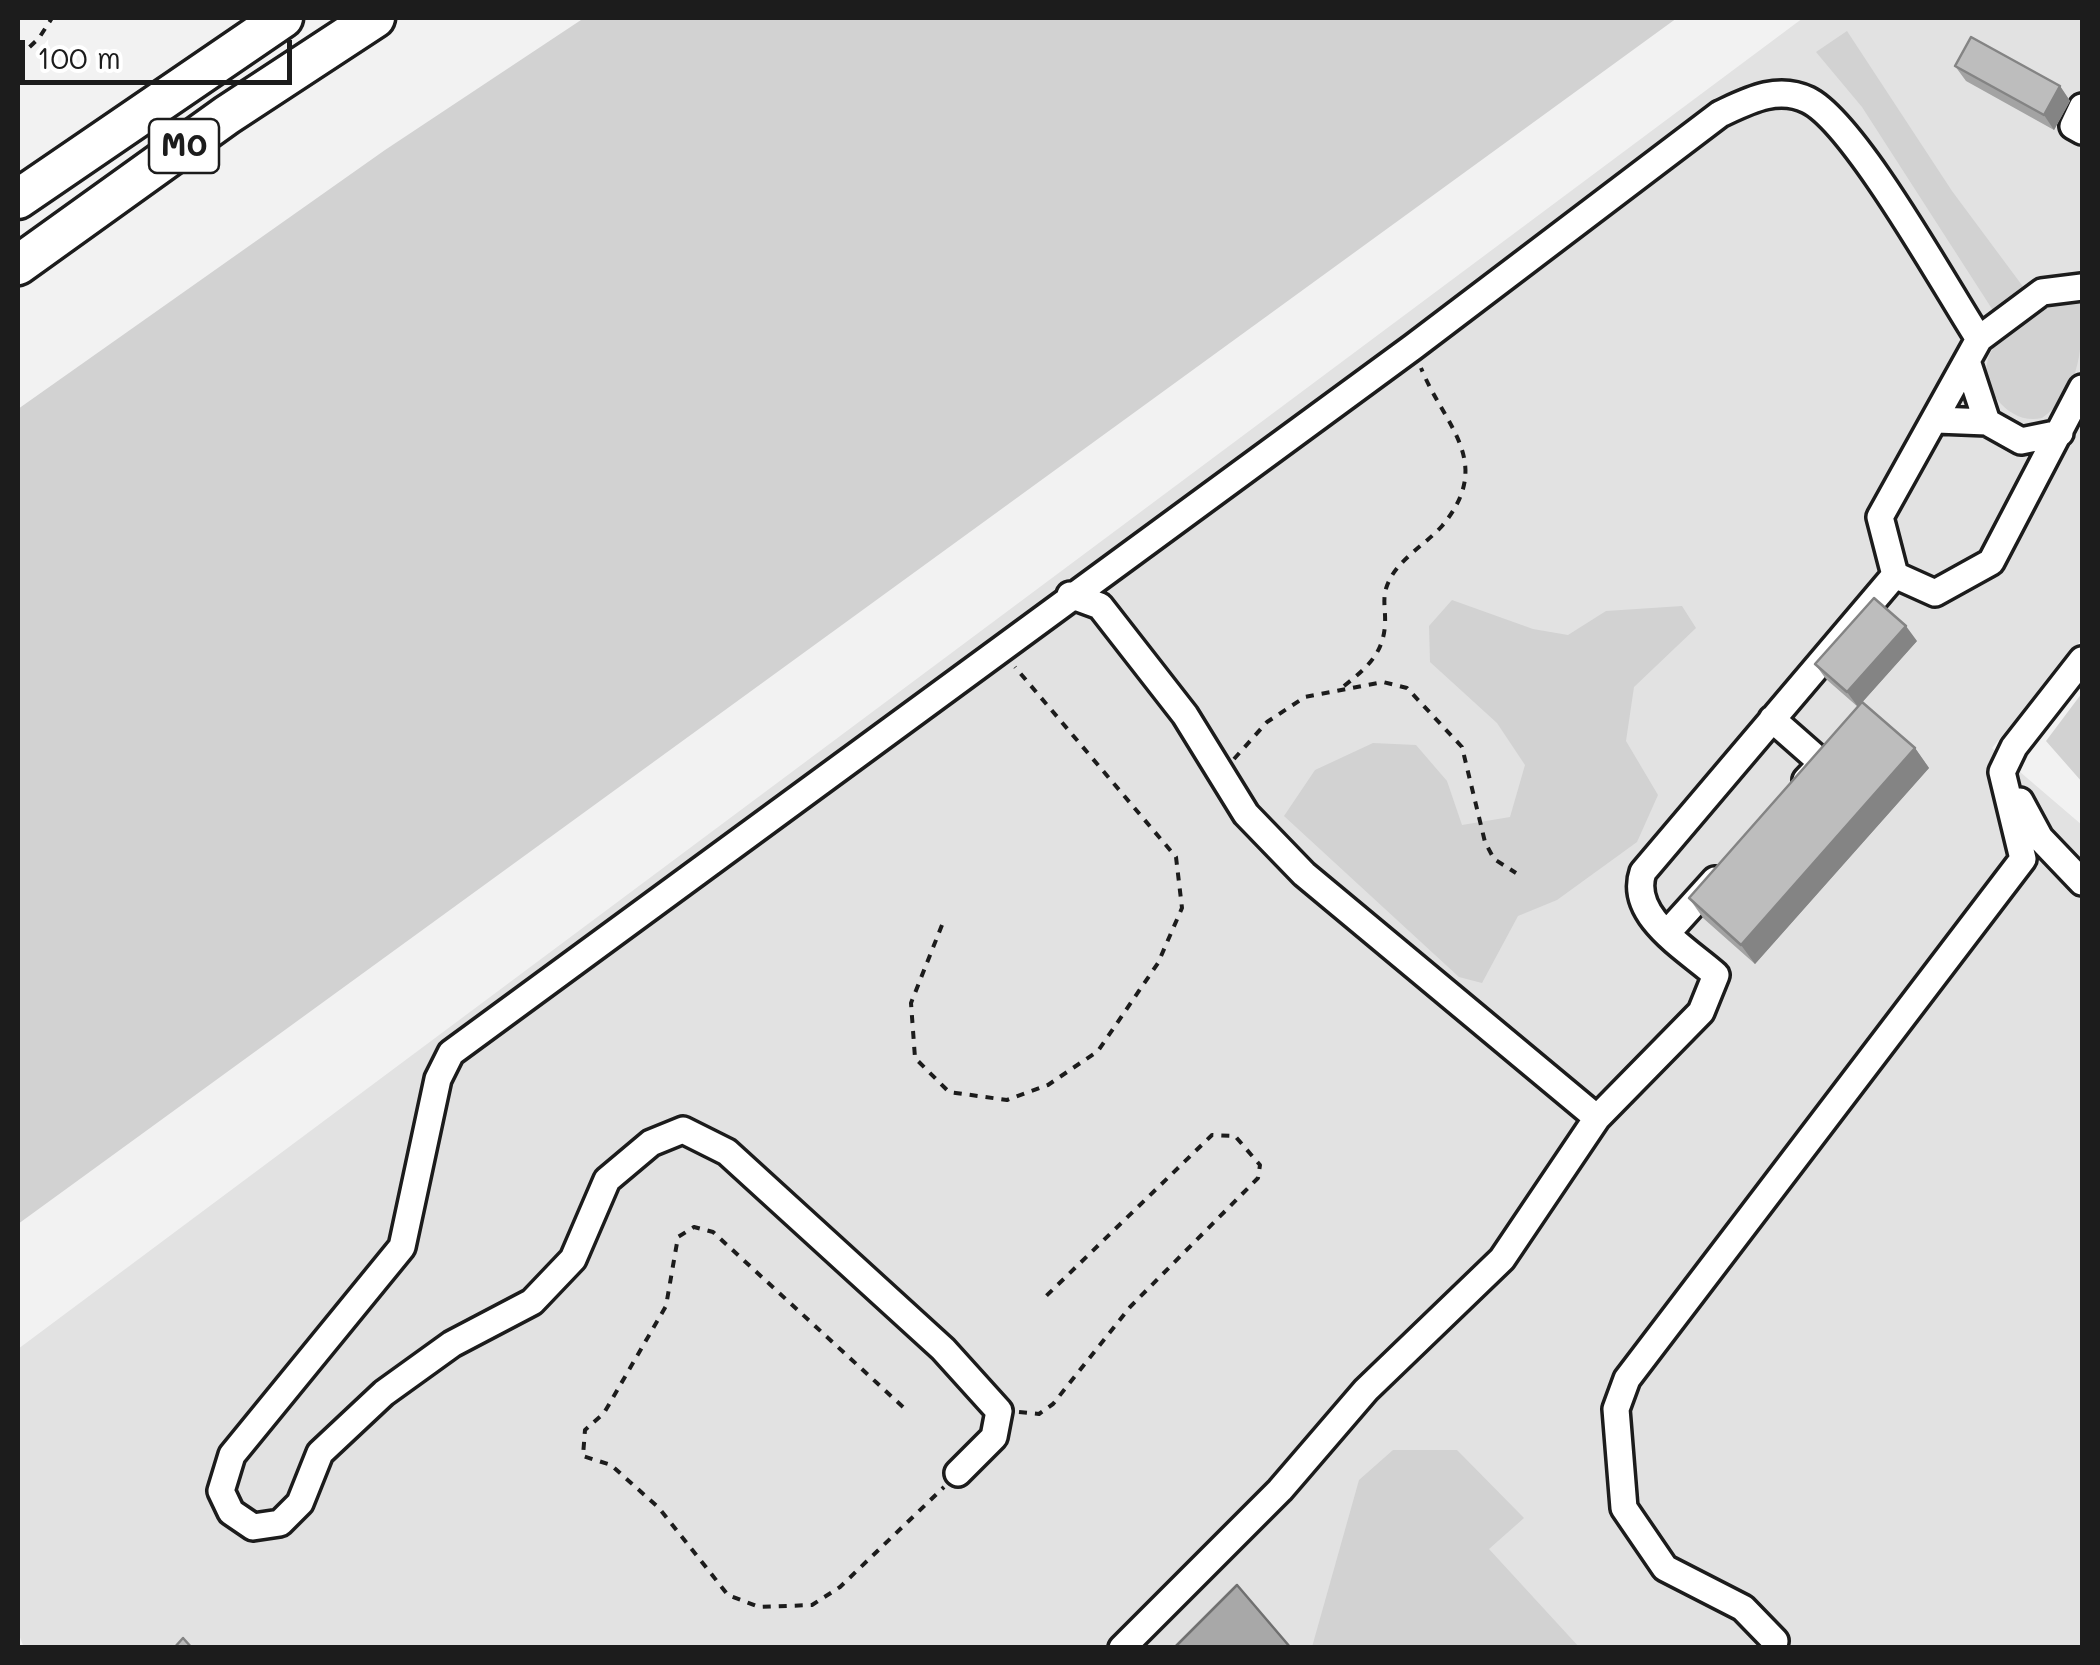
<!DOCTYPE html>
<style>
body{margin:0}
#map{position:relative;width:2100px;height:1665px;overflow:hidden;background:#f2f2f2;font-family:Mali,sans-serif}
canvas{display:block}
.frame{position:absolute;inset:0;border:20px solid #1c1c1c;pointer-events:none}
.scale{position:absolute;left:20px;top:40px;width:272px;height:45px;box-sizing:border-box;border:5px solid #1c1c1c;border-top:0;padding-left:12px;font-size:30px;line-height:35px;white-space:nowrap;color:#1c1c1c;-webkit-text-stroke:8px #fff;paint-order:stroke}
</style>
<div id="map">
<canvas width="2100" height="1665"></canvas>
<div class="frame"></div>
<div class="scale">100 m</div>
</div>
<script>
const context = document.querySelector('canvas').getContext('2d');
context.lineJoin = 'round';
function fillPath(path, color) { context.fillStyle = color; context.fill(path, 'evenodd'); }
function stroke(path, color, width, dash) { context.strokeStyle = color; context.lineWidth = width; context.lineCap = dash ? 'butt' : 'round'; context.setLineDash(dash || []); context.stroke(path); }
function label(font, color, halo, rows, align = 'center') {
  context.font = font + ' Mali,sans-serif'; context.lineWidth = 9; context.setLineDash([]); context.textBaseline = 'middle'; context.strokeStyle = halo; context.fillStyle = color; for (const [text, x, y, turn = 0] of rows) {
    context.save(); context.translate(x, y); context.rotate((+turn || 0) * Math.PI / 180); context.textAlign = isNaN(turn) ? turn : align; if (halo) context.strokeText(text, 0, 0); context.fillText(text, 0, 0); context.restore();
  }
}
fillPath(new Path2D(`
 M1803 18H2082V639L1992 748 2082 825V1647L24 1648 18 1632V1349Z`), '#e2e2e2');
fillPath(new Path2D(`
 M584 18H1677L18 1224V409L385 150Z
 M1847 31 1952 191 2027 292 1994 312 1862 107 1816 52Z
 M2082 299C2082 344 2083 389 2042 418 2011 426 1979 389 1988 359 1994 338 2031 307 2051 302 2061 300 2072 300 2082 299Z
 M1452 600 1533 629 1568 635 1606 611 1682 606 1696 628 1634 687 1626 741 1658 795 1637 842 1557 900 1518 916 1482 983 1459 977 1284 816 1315 770 1373 743 1416 745 1447 781 1462 825 1510 817 1525 765 1497 723 1430 662 1429 626Z
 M2082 693V782L2046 741Z
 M1393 1450H1457L1524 1518 1489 1549 1579 1647H1312L1359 1480Z`), '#d2d2d2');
const water = new Path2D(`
 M1237 1585 1290 1647H1175Z`);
fillPath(water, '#a8a8a8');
stroke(water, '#707070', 2.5);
const minor = new Path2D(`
 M2082 107 2073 126 2082 131
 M1979 339 2042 292 2082 287
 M1968 364 1987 422 2021 441 2060 433
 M1937 420 1987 422
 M1070 595 1100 606 1185 715 1246 814 1304 874 1597 1118
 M1772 719 1822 763 1806 780
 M2020 801 2040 838 2082 882
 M1668 932 1715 880
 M958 1473 994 1437 999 1411 943 1349 727 1152 683 1130 651 1143 607 1180 573 1259 532 1302 452 1344 384 1393 320 1453 300 1503 280 1523 253 1527 231 1512 221 1491 232 1455 402 1247 438 1079 451 1053 1413 347 1720 114C1748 101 1777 85 1808 100 1855 123 1946 288 1979 339L1880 517 1895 575 1935 593 1991 562 2082 388
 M1775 1641 1743 1608 1665 1568 1624 1508 1616 1409 1627 1379 2023 859 2002 772 2014 747 2082 660
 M1122 1648 1280 1490 1366 1390 1502 1259 1597 1118 1701 1012 1716 975C1687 949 1628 916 1643 872L1895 575`);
const highway = new Path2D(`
 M18 199 283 18
 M18 265 227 115 375 18`);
stroke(minor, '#1c1c1c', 32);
stroke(highway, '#1c1c1c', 45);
stroke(new Path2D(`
 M18 58 39 38 52 18
 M1344 686C1365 669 1383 655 1385 625 1386 608 1381 597 1389 581 1399 559 1426 544 1442 526 1495 462 1445 427 1421 368
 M1234 759 1267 722 1305 697 1383 682 1407 688 1462 747 1485 842 1494 859 1516 873
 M942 925 911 1003 915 1058 949 1092 1007 1100 1048 1085 1098 1051 1158 963 1182 908 1176 857 1015 667
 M903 1407 713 1232 694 1227 678 1237 666 1306 604 1413 585 1430 583 1456 611 1465 659 1508 728 1595 759 1607 812 1605 840 1587 944 1487
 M1019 1412 1039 1414 1053 1404 1130 1307 1258 1178 1260 1165 1235 1136 1212 1135 1041 1301`), '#1c1c1c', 4, [8, 8]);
stroke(minor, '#fff', 25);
stroke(highway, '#fff', 38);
fillPath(new Path2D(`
 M1955 66 2060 86 2070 101 2054 130 1966 81Z
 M1917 641 1858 707 1826 679 1815 664Z
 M1915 748 1929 768 1755 964 1703 918 1689 898Z`), '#a3a3a3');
fillPath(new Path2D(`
 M2060 86 2070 101 2054 130 2044 115Z
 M1906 626 1917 641 1858 707 1847 692Z
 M1915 748 1929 768 1755 964 1741 945Z`), '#848484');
const building = new Path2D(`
 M1971 37 2060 86 2044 115 1955 66Z
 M1874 598 1906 626 1847 692 1815 664Z
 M1862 702 1915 748 1741 945 1689 898Z
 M183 1638 192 1648H174Z`);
fillPath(building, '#bdbdbd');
stroke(building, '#848484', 2.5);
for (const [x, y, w] of [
 [184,146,70]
]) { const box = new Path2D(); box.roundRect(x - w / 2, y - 27, w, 54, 8); context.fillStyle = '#fff'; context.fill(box); stroke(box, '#1c1c1c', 2.5); }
label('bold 32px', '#1c1c1c', null, [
 ["M0",184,146]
]);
</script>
